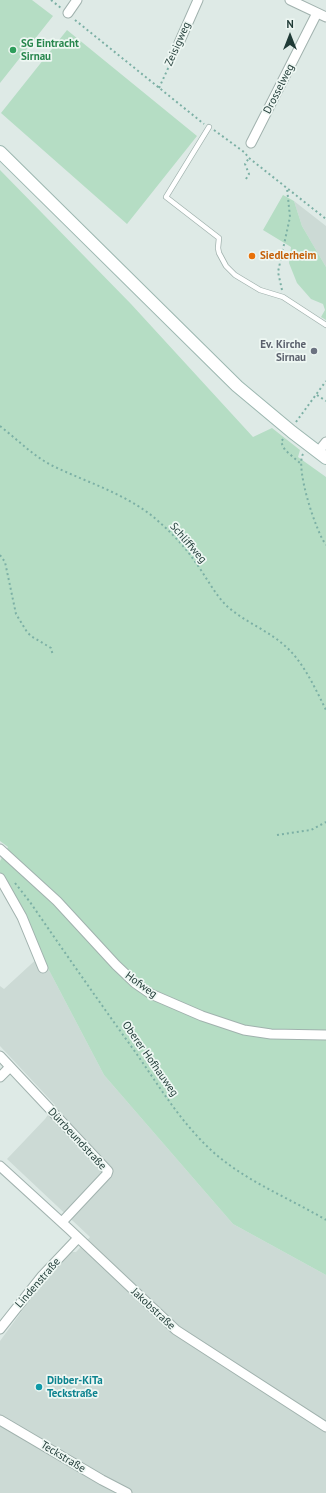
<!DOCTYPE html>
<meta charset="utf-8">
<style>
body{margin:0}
#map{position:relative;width:326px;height:1493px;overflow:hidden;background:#deeae6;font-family:"PT Sans",sans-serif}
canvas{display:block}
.north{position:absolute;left:270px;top:16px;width:40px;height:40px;-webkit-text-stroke:3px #eef7f3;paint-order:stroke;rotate:0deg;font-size:11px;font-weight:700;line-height:16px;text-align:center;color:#1f3a36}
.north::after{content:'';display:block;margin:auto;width:14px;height:18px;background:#1f3a36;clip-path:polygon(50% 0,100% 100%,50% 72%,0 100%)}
</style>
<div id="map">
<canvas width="326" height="1493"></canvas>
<div class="north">N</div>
</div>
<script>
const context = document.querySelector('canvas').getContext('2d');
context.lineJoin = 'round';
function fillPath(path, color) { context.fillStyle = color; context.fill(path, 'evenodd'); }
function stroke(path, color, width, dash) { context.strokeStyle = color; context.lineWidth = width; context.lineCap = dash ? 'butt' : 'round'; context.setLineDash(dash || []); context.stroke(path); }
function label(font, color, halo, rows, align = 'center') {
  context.font = font + ' "PT Sans",sans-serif'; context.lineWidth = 3.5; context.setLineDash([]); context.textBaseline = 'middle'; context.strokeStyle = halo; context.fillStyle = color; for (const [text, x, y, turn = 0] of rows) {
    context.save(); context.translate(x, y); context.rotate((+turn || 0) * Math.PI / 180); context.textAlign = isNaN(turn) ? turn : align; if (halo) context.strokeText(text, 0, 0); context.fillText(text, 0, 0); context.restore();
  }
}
fillPath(new Path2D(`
 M294 201 326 226V267L302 226Z
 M41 955 104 1075 233 1224 326 1275V1493H0V1341L27 1304 68 1254 70 1252H76L90 1237 7 1159 45 1119 55 1105 0 1046V986L4 989Z`), '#ccdad5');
fillPath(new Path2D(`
 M0 0H32L53 16 0 83Z
 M67 30 197 136 127 224 1 113Z
 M0 170 131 304 253 437 272 428 300 450 298 457 326 477V1275L233 1224 104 1075 41 955 25 916 0 873V861L8 847 0 841Z
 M283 195 294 201 302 226 326 267V320L321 317 325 310 323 304 311 299 297 283 289 263 291 247 263 230Z`), '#b5ddc4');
const service = new Path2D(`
 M209 127 166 197 219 238 218 248 219 253 226 266 235 275 260 290 283 297 326 325`);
const minor = new Path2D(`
 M290 0 326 17
 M68 13 77 0
 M179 43 198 0
 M251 143 317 13
 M318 452 326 442
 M0 849 57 901 116 965 135 983 151 994 202 1016 244 1030 271 1034 326 1035
 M0 878 22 917 43 968
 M0 1056 108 1171 107 1174 62 1222
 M0 1077 10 1067
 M0 1166 69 1229 176 1330 326 1427
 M0 1329 42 1276 78 1238
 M0 1420 102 1480 127 1493`);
const secondary = new Path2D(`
 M0 152 237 386 292 432 326 458`);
stroke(service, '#a1b2ae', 6);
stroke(minor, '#a1b2ae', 11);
stroke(secondary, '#9cb7b0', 14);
stroke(new Path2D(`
 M51 0 61 8
 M75 20 204 124
 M159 88 176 51
 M214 130 244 152 249 158 326 219
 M246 179 249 174 245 164 249 158
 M282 290 278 272 290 217 287 188
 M317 395 326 401
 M296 422 326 381
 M0 426C18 440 33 456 53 466 86 482 121 492 151 515 168 529 184 545 196 563 207 578 215 595 228 607 245 622 267 630 284 645 303 661 315 688 326 710
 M283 439 281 442 285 450 300 463
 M303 454C295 468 316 532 326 545
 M0 555 5 562 16 614 27 632 31 636 51 648 53 656
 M277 835 311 830 326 822
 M15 883 30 902C65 953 100 1003 136 1053 161 1089 185 1129 219 1157 252 1184 291 1199 326 1220`), '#7cb0a5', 2, [2, 3]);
stroke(service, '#fff', 4.5);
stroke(minor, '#fff', 9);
stroke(secondary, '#fff', 12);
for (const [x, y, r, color] of [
 [13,50,4,"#2e9e5b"],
 [252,256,4,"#e8710a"],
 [314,351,4,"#6b7280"],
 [39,1387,4,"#0f9aa8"]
]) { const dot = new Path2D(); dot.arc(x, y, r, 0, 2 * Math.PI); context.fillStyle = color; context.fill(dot); stroke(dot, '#eef7f3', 1.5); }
label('bold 11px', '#27864d', '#eef7f3', [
 ["SG Eintracht",21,44],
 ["Sirnau",21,57]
], 'left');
label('11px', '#1f3a36', '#eef7f3', [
 ["Zeisigweg",178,44,-66],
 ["Drosselweg",279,89,-63],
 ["Schliffweg",188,543,49],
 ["Hofweg",141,985,36],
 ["Oberer Hofhauweg",150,1059,55],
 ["Dürrbeundstraße",77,1139,47],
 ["Lindenstraße",38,1283,-49],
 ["Jakobstraße",153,1309,43],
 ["Teckstraße",63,1457,31]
]);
label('bold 11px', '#c56008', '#eef7f3', [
 ["Siedlerheim",260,256]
], 'left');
label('bold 11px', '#5b616d', '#eef7f3', [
 ["Ev. Kirche",306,345],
 ["Sirnau",306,358]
], 'right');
label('bold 11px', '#0d838f', '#eef7f3', [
 ["Dibber-KiTa",47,1381],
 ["Teckstraße",47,1394]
], 'left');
</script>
